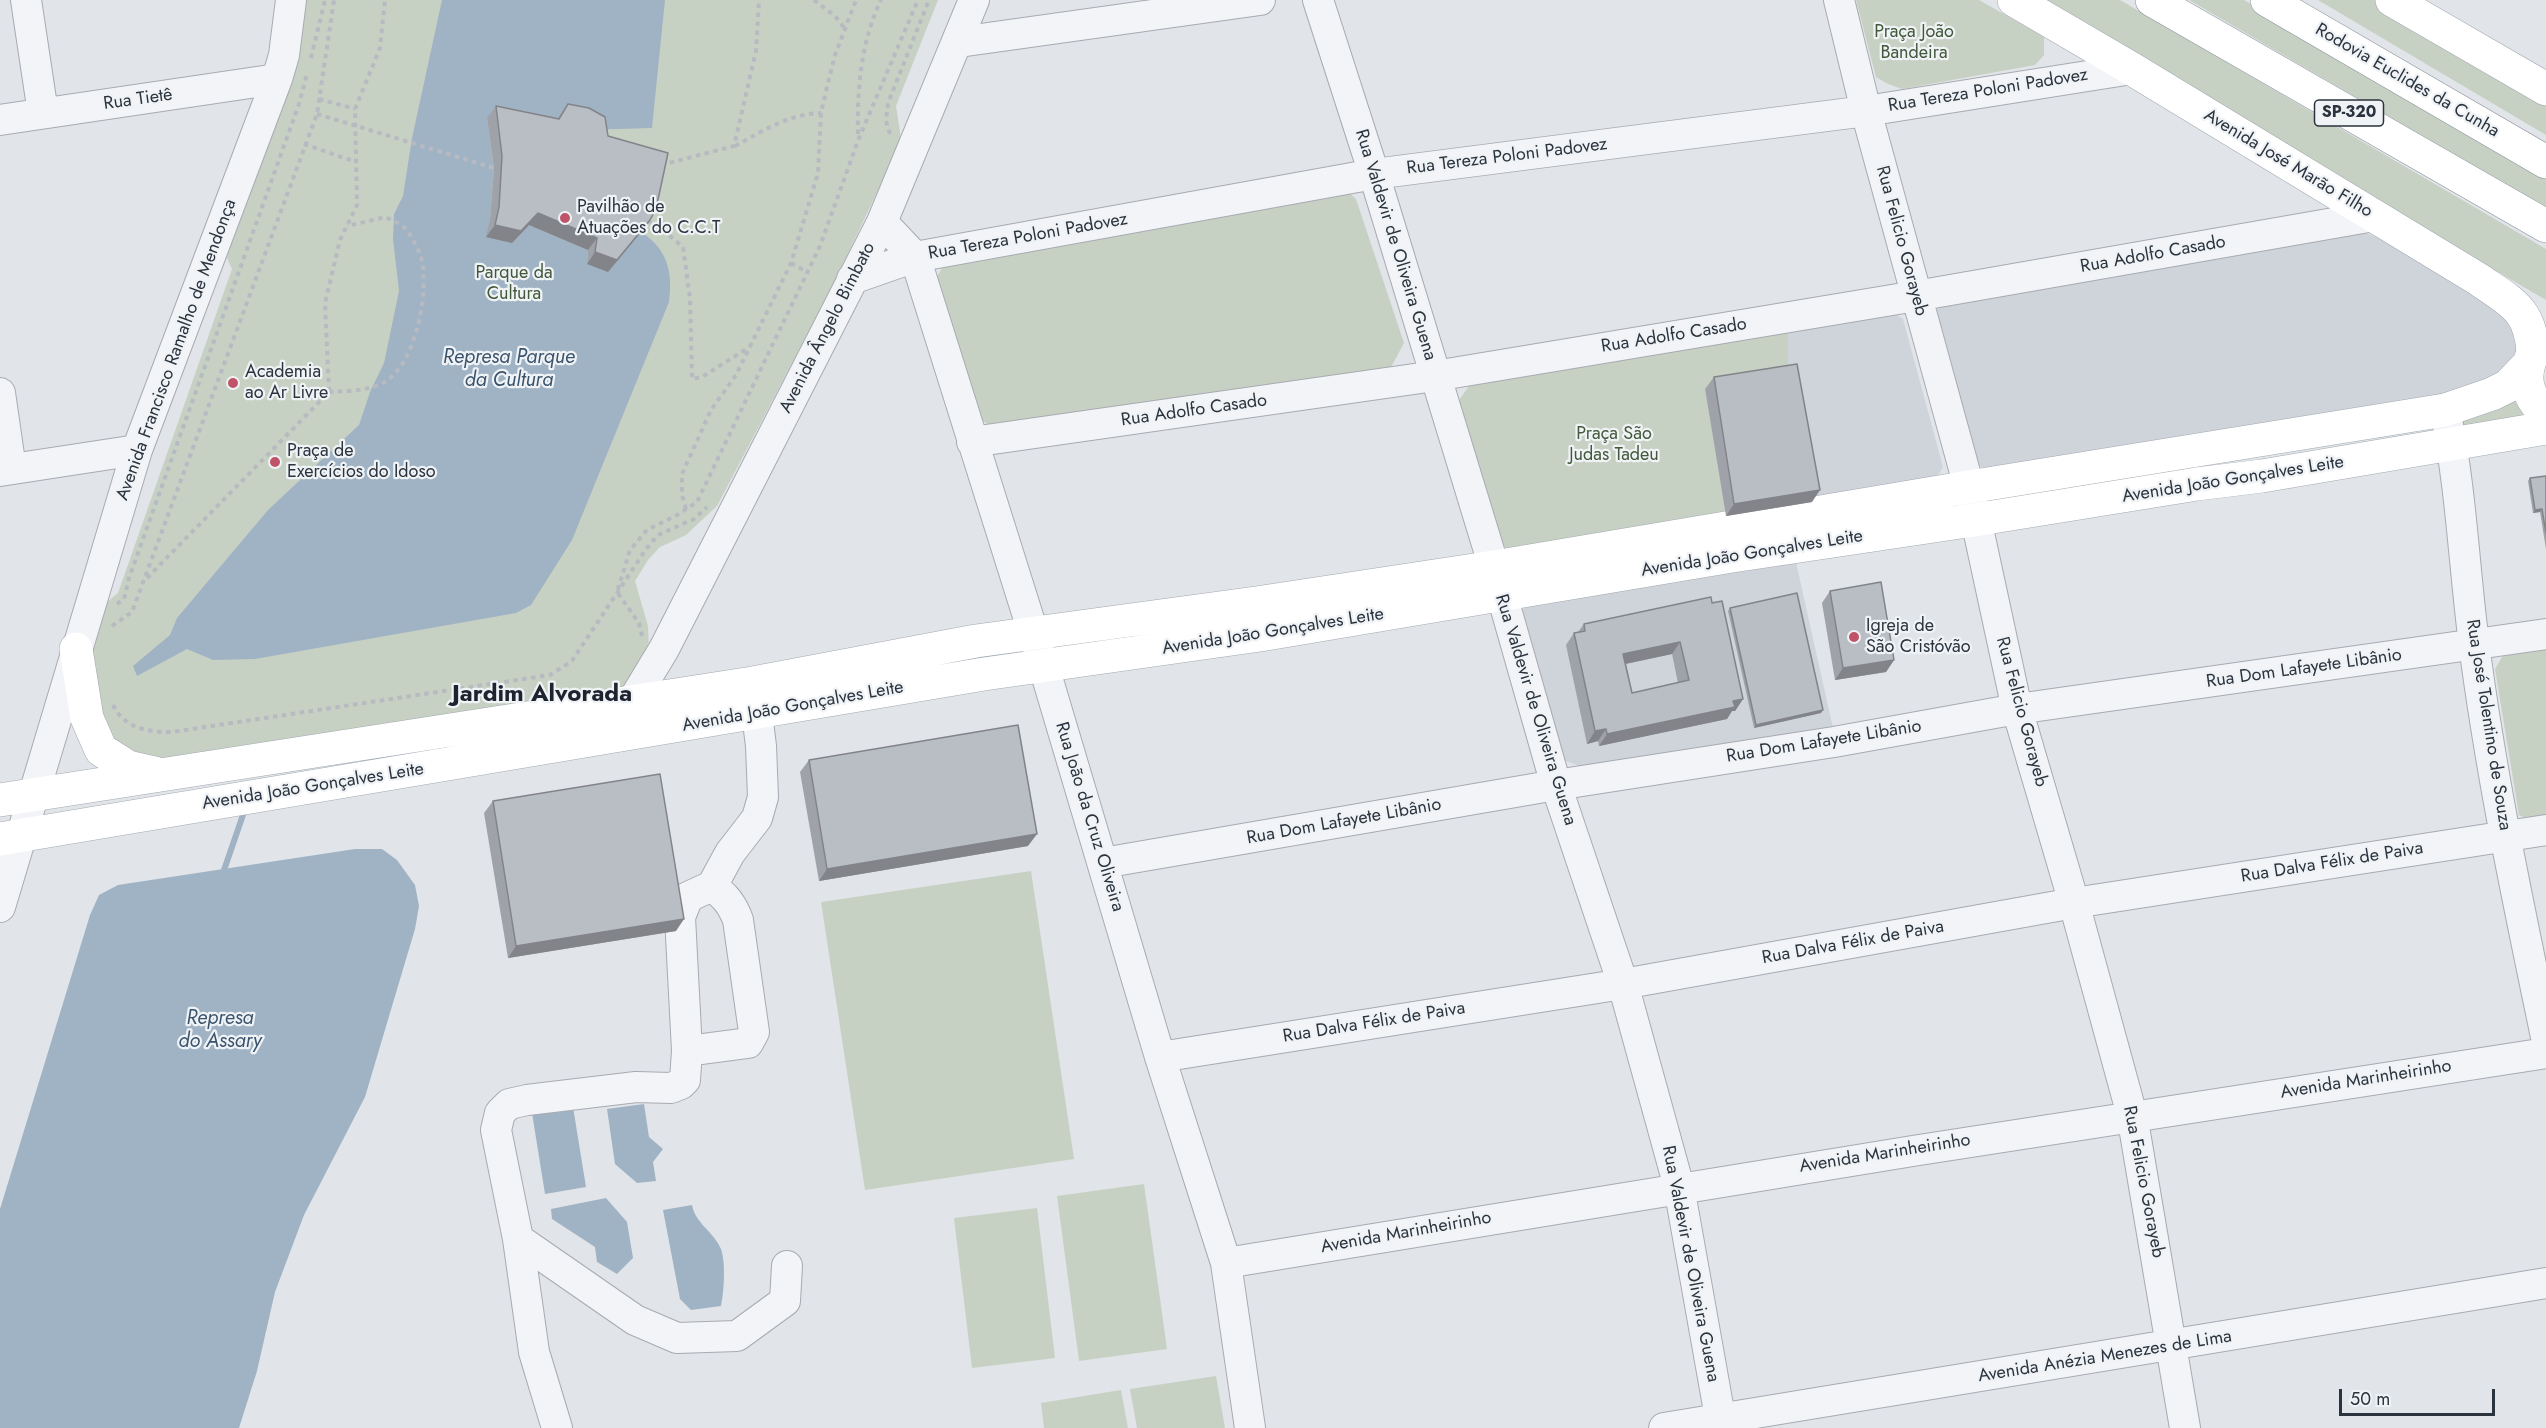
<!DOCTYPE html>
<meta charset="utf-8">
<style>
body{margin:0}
#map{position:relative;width:2546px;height:1428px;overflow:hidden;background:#e1e4e8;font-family:Jost,sans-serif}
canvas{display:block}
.scale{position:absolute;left:2339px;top:1389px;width:156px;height:27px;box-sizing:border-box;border:3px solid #2b333e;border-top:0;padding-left:8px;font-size:18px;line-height:21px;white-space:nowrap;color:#2b333e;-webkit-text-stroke:4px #f0f3f6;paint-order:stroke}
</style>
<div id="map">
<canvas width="2546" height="1428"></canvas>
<div class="scale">50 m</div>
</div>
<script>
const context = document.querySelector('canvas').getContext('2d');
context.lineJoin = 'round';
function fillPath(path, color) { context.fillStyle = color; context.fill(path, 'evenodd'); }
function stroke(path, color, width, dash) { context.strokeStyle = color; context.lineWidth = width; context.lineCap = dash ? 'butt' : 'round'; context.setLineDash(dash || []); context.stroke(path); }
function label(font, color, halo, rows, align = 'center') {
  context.font = font + ' Jost,sans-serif'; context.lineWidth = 4.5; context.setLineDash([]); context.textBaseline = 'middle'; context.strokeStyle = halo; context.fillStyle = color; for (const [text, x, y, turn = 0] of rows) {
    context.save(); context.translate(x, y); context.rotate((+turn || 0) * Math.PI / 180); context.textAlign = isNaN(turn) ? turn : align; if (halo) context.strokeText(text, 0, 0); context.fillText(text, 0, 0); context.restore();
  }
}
fillPath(new Path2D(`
 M2365 233 2388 241 2507 308 2520 348 2503 373 2448 398 1990 470 1977 465 1932 315 1948 299Z
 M1889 310 1903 319 1943 467 1936 479 1726 516 1705 389 1788 326Z
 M1795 558 1833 728 1585 768 1560 759 1519 614 1531 601Z`), '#cfd3da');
fillPath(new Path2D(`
 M299 0H938L896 106 901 139 897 150 833 285 717 506 686 535 660 547 648 560 635 581 648 626 649 651 621 693 176 763 114 749 88 704 95 606 107 602 118 593 232 269 227 258 229 240Z
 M1856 0H1979L2044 37V55L2035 65 1902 89 1888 84 1876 77Z
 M2030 0H2120L2546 249V300Z
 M2189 0H2244L2546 175V208Z
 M2318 0H2379L2546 96V135Z
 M1346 190 1356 199 1404 343 1389 371 992 428 975 414 935 280 945 263Z
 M1788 326V376L1705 389 1726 516 1513 552 1497 542 1459 400 1472 382Z
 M2512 391 2523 408 2525 420 2465 432 2459 418Z
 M2546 644V823L2536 824 2519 815 2495 669 2506 650Z
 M1031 871 1074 1159 865 1190 821 902Z
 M1144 1184 1167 1349 1079 1361 1057 1196Z
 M1037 1208 1055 1358 972 1368 954 1218Z
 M1216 1376 1225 1428H1137L1130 1389Z
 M1121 1390 1128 1428H1044L1041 1403Z`), '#c7d1c3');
fillPath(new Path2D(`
 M442 0H665L652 128 551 131 487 118 494 168 490 219 487 237 529 225 588 250 587 264 615 263 641 232C668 249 673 273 669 302L572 540 531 605 516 613 255 659 213 660 187 649 137 676 133 666 170 635 177 618 268 510 359 425 370 392 384 363 399 291 393 239 394 214 403 196 412 138Z
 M355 849H382L397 860 415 885 419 906 415 929 365 1097 304 1215 275 1292 257 1371 239 1428H0V1209L90 915 99 895 118 885Z
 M644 1104 649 1137 663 1149 653 1162 656 1181 637 1183 615 1164 607 1109Z
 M573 1107 586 1187 545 1194 532 1113Z
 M606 1198 627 1222 633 1258 617 1274 597 1262 595 1247 552 1219 551 1209Z
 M692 1205C695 1223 714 1232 721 1249 726 1263 724 1292 721 1306L691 1310 680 1299 663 1210Z`), '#a0b3c4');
stroke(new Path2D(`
 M222 876 245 809`), '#a0b3c4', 6);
const minor = new Path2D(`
 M26 0 43 113
 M1318 0 1374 174 1494 567 1556 785 1623 984 1679 1187 1722 1428
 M1839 0 1866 111 1969 487 2017 709 2074 903 2132 1115 2185 1428
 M959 42 1260 0
 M0 120 277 79
 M882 222 915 257 1044 667 1160 1057 1226 1263 1250 1428
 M852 279 915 257 1374 174 1866 111 2132 69
 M0 393 11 469
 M2445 410C2461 487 2464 566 2474 644 2491 776 2519 907 2546 1037
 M972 442 1435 376 1916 296 2374 216
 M0 471 137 450
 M632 702 664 649 882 222 974 0
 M1103 863 1556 785 1834 742 2017 709 2546 634
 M0 907 137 450 277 79 284 55 291 0
 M687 1051 748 1043 754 1032 738 920C732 904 725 896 712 886
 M1160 1057 1623 984 2074 903 2546 830
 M518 1239 635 1320 677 1338 737 1336 785 1301 787 1266
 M1226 1263C1666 1190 2105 1119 2546 1053
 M557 1428 534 1352 518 1239 496 1130 500 1113 509 1104 527 1100 636 1087 671 1088 681 1084 685 1080 687 1051 680 917 688 897 712 886 730 853 757 818 763 797 761 746 754 689
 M1664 1428 2546 1283`);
const major = new Path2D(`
 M2014 0 2132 69 2478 279C2511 302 2531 309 2533 353
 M2392 0 2546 89
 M2534 352C2521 375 2526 396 2546 414
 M76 649 87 718 101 750 128 767 155 773
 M0 800 753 683 976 641 1256 603 1494 567 1969 487 2445 410 2492 394 2508 386 2528 365
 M0 839 984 674 1260 635 1732 556 1974 520 2197 484 2262 476 2546 428`);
const highway = new Path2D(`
 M2152 0 2546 226
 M2267 0 2546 162`);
stroke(minor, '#a7abb2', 32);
stroke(major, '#a2a9b2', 34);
stroke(highway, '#8a929d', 34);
stroke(new Path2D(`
 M814 0 835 16 845 29
 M311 58 325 0
 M319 99 355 109
 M858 134C857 89 861 41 881 0
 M890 134 886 121 888 103 929 0
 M304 144 356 162
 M735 146C763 131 788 114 821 113
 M661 165 734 146 756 51 759 0
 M647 221 658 226 683 247 690 298 692 379 702 377 748 348
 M791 263 807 272
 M329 392C347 391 367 391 383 383 416 366 430 290 421 257 418 249 413 239 408 232 404 225 393 221 386 217L347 226
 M686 509 682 495V474L711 410 736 375 791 263 818 173 821 113 827 87 835 55 856 0
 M147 578 329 392 325 303 340 240 357 205 355 109 380 48 385 0
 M117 604 124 599 129 578 299 104 307 74
 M112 626 132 612 317 114 334 0
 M642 636 639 623 617 592 630 550 647 530 679 514 697 502 820 246 859 138 918 0
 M113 705C125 729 148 732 172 732L550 675 572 661 646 549 658 535 694 519 707 507`), '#b7bac0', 4, [4.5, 4.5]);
stroke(minor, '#f3f4f7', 30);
stroke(major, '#fff', 33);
stroke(highway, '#fff', 33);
stroke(new Path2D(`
 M317 114 494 168`), '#b7bac0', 4, [4.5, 4.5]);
fillPath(new Path2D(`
 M568 104 608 136 650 220 641 232 608 272 587 264 588 250 529 225 512 243 486 237 490 219 494 168 487 118 496 106 558 118Z
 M1714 377 1812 502 1726 516 1705 389Z
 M2546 476V549L2540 512 2533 513 2528 481 2530 478Z
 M1830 591 1894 660 1886 672 1835 680 1822 603Z
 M1712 603 1743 699 1735 711H1732L1727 719 1599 746 1598 741 1587 744 1566 645 1574 633 1578 632 1584 624ZM1672 654 1678 683 1632 693 1626 664Z
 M1730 608 1821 713 1754 728 1728 611Z
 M809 760 1028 846 819 881 800 772Z
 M493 801 676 931 508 958 484 813Z`), '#9fa3a9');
fillPath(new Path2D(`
 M538 213 597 238 588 250 529 225 512 243 486 237 495 225Z
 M650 220 641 232 608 272 587 264 595 252Z
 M1820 490 1812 502 1726 516 1734 504Z
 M2542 509 2540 512 2533 513 2535 510Z
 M1680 642 1672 654 1615 666 1623 654Z
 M1894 660 1886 672 1835 680 1843 668Z
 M1743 699 1735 711H1732L1727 719 1599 746 1607 734Z
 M1823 710 1821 713 1754 728 1756 725Z
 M1606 729 1598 741 1587 744 1595 731Z
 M1037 834 1028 846 819 881 827 869Z
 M684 919 676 931 508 958 516 946Z`), '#828489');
const building = new Path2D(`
 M568 104 589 108 605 117 608 136 668 153 656 209 650 220 617 260 595 252 597 238 538 213 521 231 495 225 499 207 502 156 496 106 559 119Z
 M1797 364 1820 490 1734 504 1714 377Z
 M2546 476V533L2542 509 2535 510 2530 478Z
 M1881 582 1894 660 1843 668 1830 591Z
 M1797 593 1823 710 1756 725 1730 608Z
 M1711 597 1712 603 1722 601 1743 699 1733 701 1735 707 1607 734 1606 729 1595 731 1574 633 1585 631 1584 624ZM1680 642 1689 680 1632 693 1623 654Z
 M1018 725 1037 834 827 869 809 760Z
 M660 774 684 919 516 946 493 801Z`);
fillPath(building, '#b9bdc4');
stroke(building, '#828489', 1.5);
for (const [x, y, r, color] of [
 [565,218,6,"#bf5469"],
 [233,383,6,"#bf5469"],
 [275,462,6,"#bf5469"],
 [1854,637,6,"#bf5469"]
]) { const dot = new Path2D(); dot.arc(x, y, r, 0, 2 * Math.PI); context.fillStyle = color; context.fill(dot); stroke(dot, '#f0f3f6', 2); }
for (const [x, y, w] of [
 [2349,113,69]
]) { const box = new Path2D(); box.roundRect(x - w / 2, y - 13, w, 26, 4.5); context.fillStyle = '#f0f3f6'; context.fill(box); stroke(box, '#2b333e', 1.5); }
label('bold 16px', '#2b333e', null, [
 ["SP-320",2349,113]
]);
label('18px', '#41583a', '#f0f3f6', [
 ["Praça João",1914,33],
 ["Bandeira",1914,54],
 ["Parque da",514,274],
 ["Cultura",514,295],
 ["Praça São",1614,435],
 ["Judas Tadeu",1614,456]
]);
label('18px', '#2b333e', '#f0f3f6', [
 ["Rodovia Euclides da Cunha",2407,81,30],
 ["Rua Tereza Poloni Padovez",1988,91,-9],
 ["Rua Tietê",138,100,-8],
 ["Rua Tereza Poloni Padovez",1507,157,-7],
 ["Avenida José Marão Filho",2288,164,31],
 ["Rua Tereza Poloni Padovez",1028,237,-10],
 ["Rua Felicio Gorayeb",1901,241,75],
 ["Rua Valdevir de Oliveira Guena",1395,245,73],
 ["Rua Adolfo Casado",2153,255,-10],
 ["Avenida Ângelo Bimbato",828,328,-63],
 ["Rua Adolfo Casado",1674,336,-9],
 ["Avenida Francisco Ramalho de Mendonça",177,350,-70],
 ["Rua Adolfo Casado",1194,411,-8],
 ["Avenida João Gonçalves Leite",2233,480,-9],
 ["Avenida João Gonçalves Leite",1752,554,-9],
 ["Avenida João Gonçalves Leite",1273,632,-9],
 ["Rua Dom Lafayete Libânio",2304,669,-8],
 ["Avenida João Gonçalves Leite",793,707,-10],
 ["Rua Valdevir de Oliveira Guena",1535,710,73],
 ["Rua Felicio Gorayeb",2021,712,75],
 ["Rua José Tolentino de Souza",2488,725,81],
 ["Rua Dom Lafayete Libânio",1824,742,-9],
 ["Avenida João Gonçalves Leite",313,787,-9],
 ["Rua João da Cruz Oliveira",1089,817,73],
 ["Rua Dom Lafayete Libânio",1344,822,-10],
 ["Rua Dalva Félix de Paiva",2332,863,-9],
 ["Rua Dalva Félix de Paiva",1853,943,-10],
 ["Rua Dalva Félix de Paiva",1374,1023,-9],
 ["Avenida Marinheirinho",2366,1080,-9],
 ["Avenida Marinheirinho",1885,1154,-9],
 ["Rua Felicio Gorayeb",2143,1182,79],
 ["Avenida Marinheirinho",1406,1233,-10],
 ["Rua Valdevir de Oliveira Guena",1690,1264,79],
 ["Avenida Anézia Menezes de Lima",2105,1357,-9]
]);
label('18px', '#2b333e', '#f0f3f6', [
 ["Pavilhão de",577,208],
 ["Atuações do C.C.T",577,229],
 ["Academia",245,373],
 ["ao Ar Livre",245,394],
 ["Praça de",287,452],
 ["Exercícios do Idoso",287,473],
 ["Igreja de",1866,627],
 ["São Cristóvão",1866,648]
], 'left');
label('italic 20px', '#3a536d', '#f0f3f6', [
 ["Represa Parque",509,358],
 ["da Cultura",509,381],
 ["Represa",220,1019],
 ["do Assary",220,1042]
]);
label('bold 24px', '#1d242f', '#f0f3f6', [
 ["Jardim Alvorada",542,695]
]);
</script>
